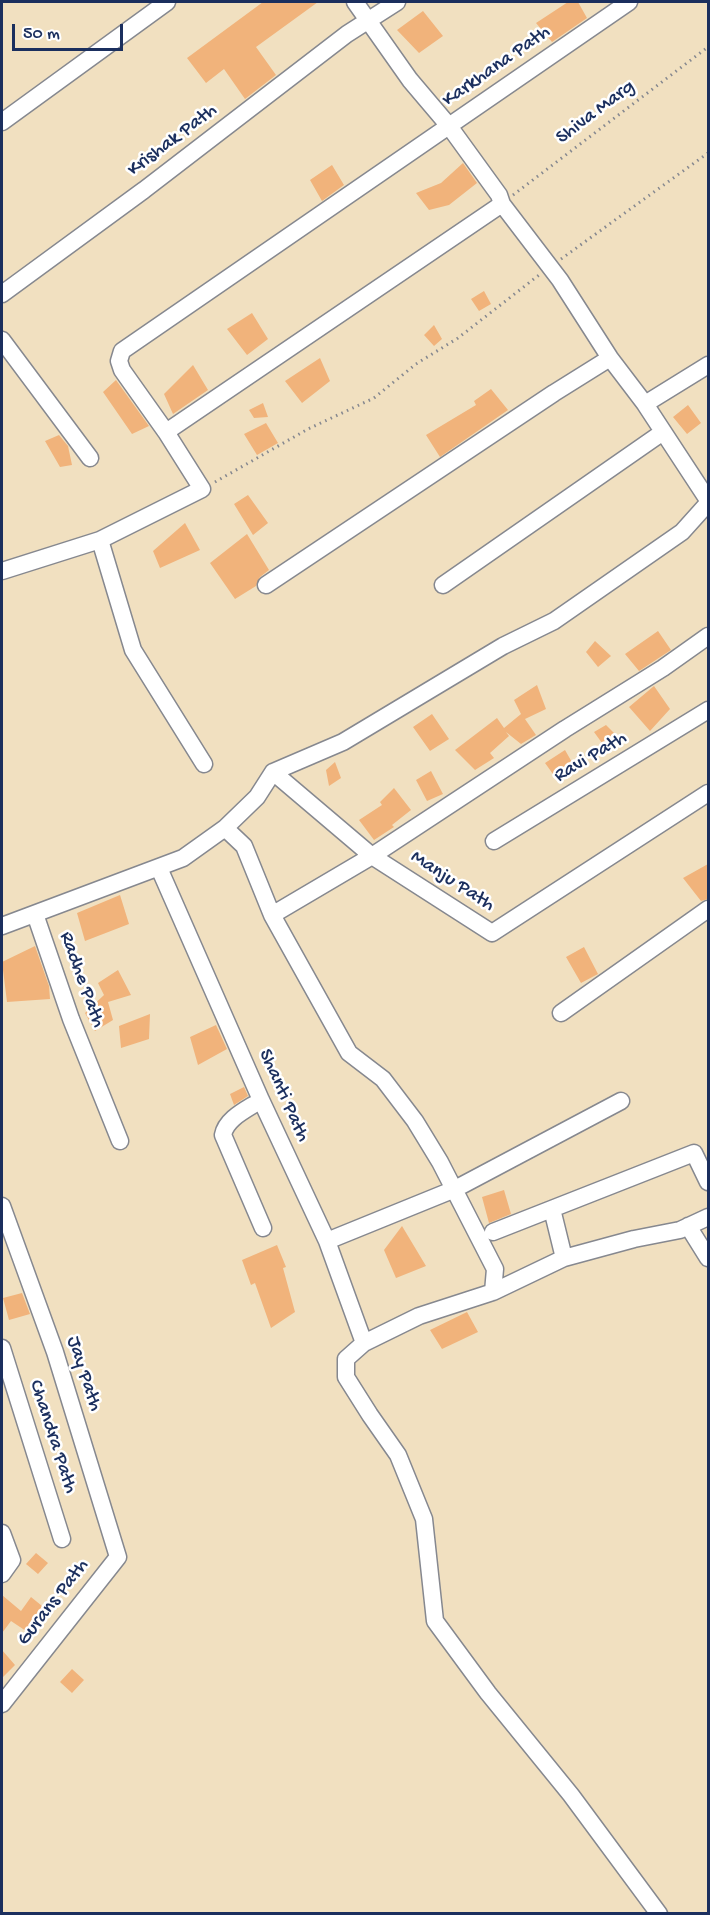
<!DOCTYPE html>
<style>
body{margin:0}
#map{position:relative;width:710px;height:1915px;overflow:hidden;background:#f1e0c0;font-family:"Gochi Hand",sans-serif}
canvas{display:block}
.frame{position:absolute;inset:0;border:3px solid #1b2f5e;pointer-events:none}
.scale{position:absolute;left:12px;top:24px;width:111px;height:27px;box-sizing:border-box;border:3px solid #1b2f5e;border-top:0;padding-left:8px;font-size:18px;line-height:21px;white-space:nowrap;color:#1b2f5e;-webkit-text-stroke:4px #fff;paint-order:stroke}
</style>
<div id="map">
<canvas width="710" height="1915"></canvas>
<div class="frame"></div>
<div class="scale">50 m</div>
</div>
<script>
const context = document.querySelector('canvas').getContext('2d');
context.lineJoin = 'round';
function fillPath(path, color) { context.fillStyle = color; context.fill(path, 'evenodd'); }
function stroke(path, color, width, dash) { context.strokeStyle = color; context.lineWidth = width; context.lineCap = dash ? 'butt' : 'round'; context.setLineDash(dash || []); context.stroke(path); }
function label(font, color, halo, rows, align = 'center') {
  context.font = font + ' "Gochi Hand",sans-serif'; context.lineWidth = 5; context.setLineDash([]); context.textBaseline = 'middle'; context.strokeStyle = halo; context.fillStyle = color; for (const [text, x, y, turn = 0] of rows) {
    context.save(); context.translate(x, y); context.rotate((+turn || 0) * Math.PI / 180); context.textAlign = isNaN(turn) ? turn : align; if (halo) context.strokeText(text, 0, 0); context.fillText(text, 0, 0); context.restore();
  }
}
fillPath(new Path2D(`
 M263 2H318L256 47 276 75 245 99 224 69 206 83 187 58Z
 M568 2H578L587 18 552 42 536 23Z
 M423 11 443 36 419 53 397 30Z
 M463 163 477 183 449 205 429 210 416 193 441 183Z
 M332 165 344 185 322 201 310 180Z
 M484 291 491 304 479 311 471 299Z
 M252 313 268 339 247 355 227 329Z
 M434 325 442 339 434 346 424 335Z
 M320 358 330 381 302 403 285 381Z
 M193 365 208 390 173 414 164 394Z
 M116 380 149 426 132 434 103 392Z
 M491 389 508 410 440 457 426 435 476 405 474 401Z
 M263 403 268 417 254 418 249 410Z
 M688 405 701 423 687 434 673 417Z
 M266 423 278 443 257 455 244 434Z
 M59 435 68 446 72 465 60 467 45 441Z
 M248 495 268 523 253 535 234 504Z
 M185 523 200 550 160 568 153 551Z
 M247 534 269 570 260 577 256 586 235 599 210 563Z
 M658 631 671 650 639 671 625 654Z
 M595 641 611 656 598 667 586 652Z
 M537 685 546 709 525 719 536 735 521 744 506 732 509 736 490 753 494 758 475 770 455 750 497 718 504 728 521 714 514 700Z
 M654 686 670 709 650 731 629 707Z
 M432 714 449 739 430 751 413 727Z
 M606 725 614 733 602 743 594 732Z
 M565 750 577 771 558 781 545 763Z
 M335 762 341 778 329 786 326 770Z
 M431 771 443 794 427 801 416 780Z
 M394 788 411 810 392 825 394 827 374 840 359 820 382 805 380 802Z
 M708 864V899L701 901 683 878Z
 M120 895 129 924 85 941 77 913Z
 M35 946 49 986 50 999 7 1002 2 962Z
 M584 947 598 974 581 983 566 957Z
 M118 970 131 995 108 1002 113 1020 95 1031 85 1013 104 995 98 983Z
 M150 1014 149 1039 121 1048 119 1026Z
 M216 1025 227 1049 198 1065 190 1037Z
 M244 1087 248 1096 234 1105 230 1094Z
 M504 1190 511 1214 489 1223 482 1197Z
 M402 1226 426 1266 396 1278 384 1250Z
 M277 1245 286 1267 283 1268 295 1312 271 1328 255 1283 251 1285 242 1260Z
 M22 1293 30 1314 9 1320 3 1298Z
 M467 1312 478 1332 442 1349 430 1330Z
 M36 1553 48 1563 38 1574 26 1564Z
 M2 1595 21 1611 31 1597 47 1610 29 1633 11 1621 2 1633Z
 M2 1650 15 1665 2 1678Z
 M72 1669 84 1680 72 1693 60 1682Z`), '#f1b37b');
const street = new Path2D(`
 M355 2 410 80 449 126 499 195 502 204 560 280 610 358 645 404 708 500
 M2 122 167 2
 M2 294 144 190 347 34 397 2
 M2 340 90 458
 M645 404 708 365
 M166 432 502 204
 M100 540 133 650 204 764
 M2 571 100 540 202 489 166 432 122 370 119 361 122 351 629 2
 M266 585 554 393 610 358
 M443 585 663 432
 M273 772 372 856 492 933 708 793
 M225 828 257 797 273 772 343 742 503 646 554 621 682 532 708 503
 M494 841 708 710
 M159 868 261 1100 327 1241 364 1343
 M35 914 71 1019 120 1141
 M272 915 372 856 565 729 663 668 708 636
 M2 926 183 858 225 828 244 846 272 915 349 1053 383 1079 415 1121 440 1162 495 1269 493 1292 564 1258 634 1239 680 1230 708 1217
 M561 1013 708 909
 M261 1100C248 1109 226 1118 223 1135L263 1228
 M2 1206 55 1352 118 1557 2 1704
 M552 1209 564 1258
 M688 1226 708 1258
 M493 1232 694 1153 708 1182
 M327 1241 455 1189 621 1101
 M493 1292 419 1316 364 1343 346 1359V1377L370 1415 398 1455 424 1519 435 1621 488 1693 571 1795 659 1914
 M2 1348 62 1539
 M2 1533 12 1560 2 1574`);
stroke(street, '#86888f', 19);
stroke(new Path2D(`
 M513 195 708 47
 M561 259 708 153
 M215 482 308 429 374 398 416 364 458 338 539 275`), '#86888f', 3, [1.5, 4.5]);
stroke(street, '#fff', 16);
label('20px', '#1b2f5e', '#fff', [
 ["Karkhana Path",497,67,-35],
 ["Shiva Marg",596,113,-37],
 ["Krishak Path",173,141,-37],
 ["Ravi Path",591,758,-31],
 ["Manju Path",452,882,33],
 ["Radhe Path",81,980,70],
 ["Shanti Path",283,1096,66],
 ["Jay Path",83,1374,72],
 ["Chandra Path",52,1437,72],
 ["Gurans Path",54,1603,-52]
]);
</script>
